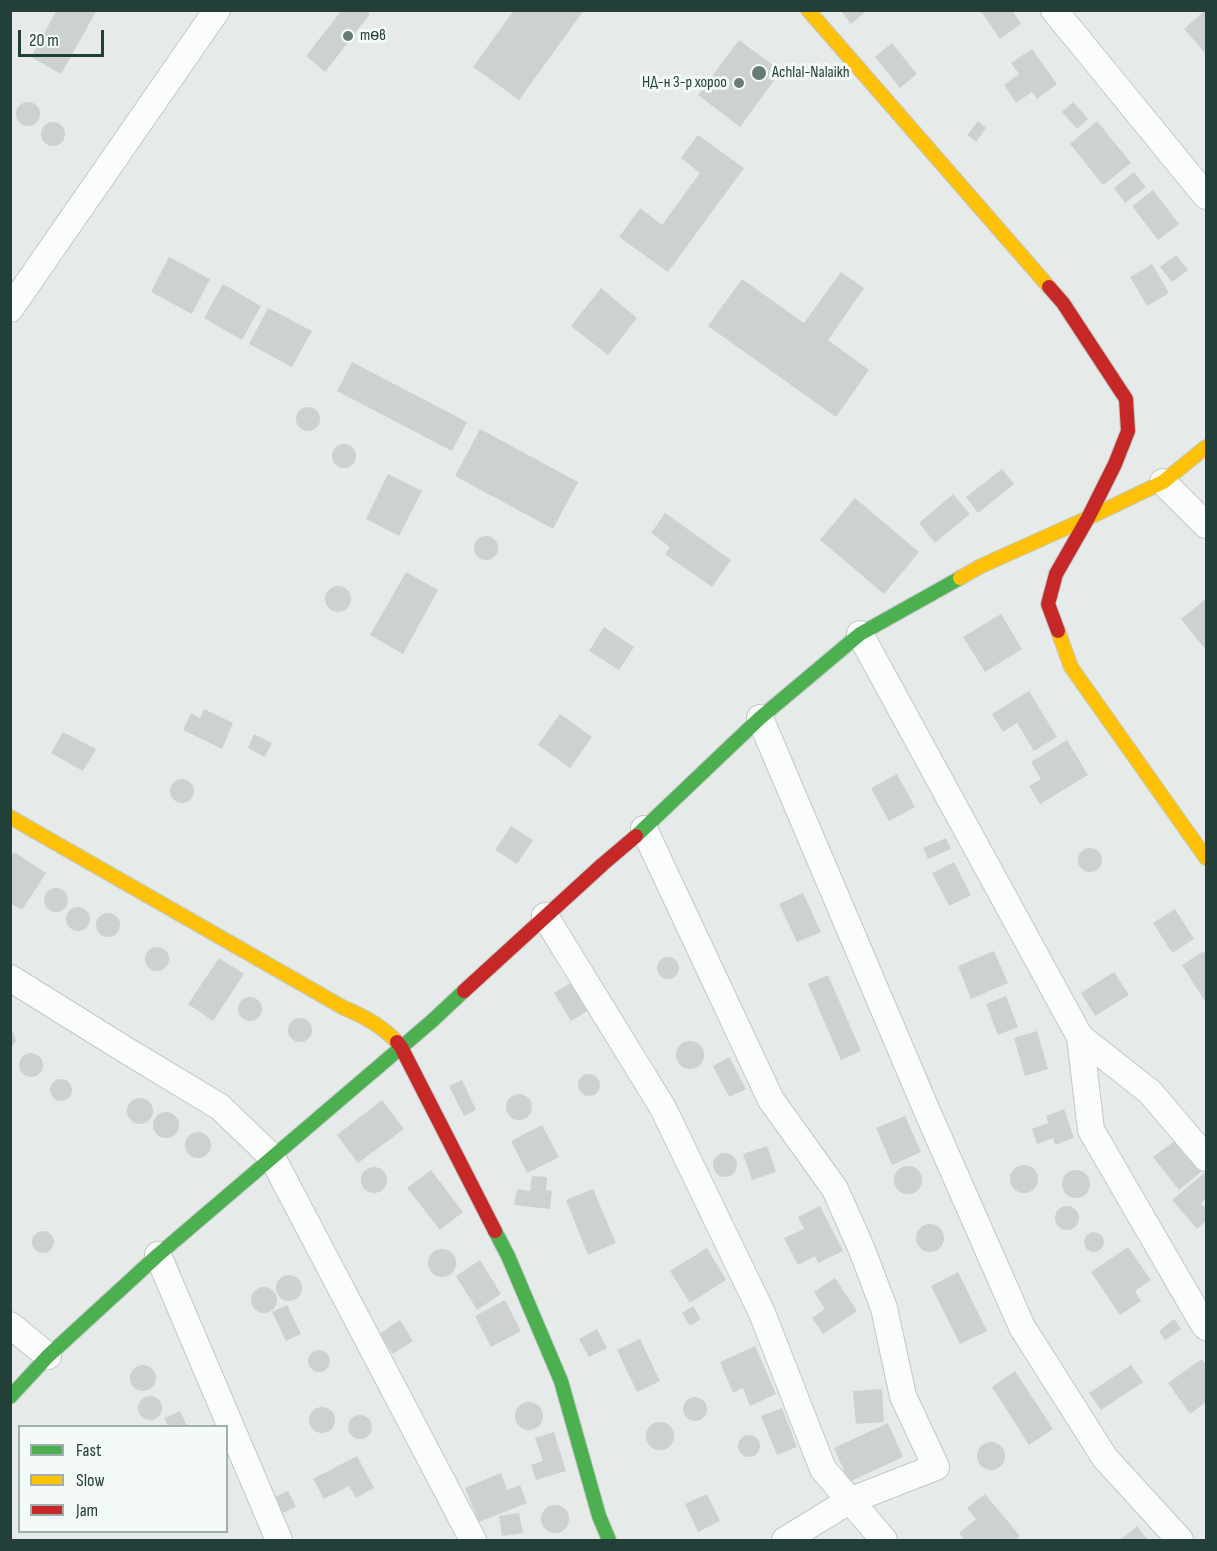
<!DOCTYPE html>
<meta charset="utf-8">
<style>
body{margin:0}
#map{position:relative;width:1217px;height:1551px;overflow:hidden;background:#e6ebe9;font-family:"Sofia Sans Condensed",sans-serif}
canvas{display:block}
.frame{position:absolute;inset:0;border:12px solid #233f39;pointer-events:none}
.legend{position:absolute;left:18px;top:1425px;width:210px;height:108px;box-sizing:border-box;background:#f4faf7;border:2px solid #a0afab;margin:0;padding:8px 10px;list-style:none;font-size:18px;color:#233f39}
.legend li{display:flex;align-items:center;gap:12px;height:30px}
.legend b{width:30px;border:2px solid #a0afab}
.scale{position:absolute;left:18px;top:30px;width:86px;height:27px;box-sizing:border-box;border:3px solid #233f39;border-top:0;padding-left:8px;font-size:18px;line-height:21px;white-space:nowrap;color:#233f39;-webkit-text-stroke:4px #f4faf7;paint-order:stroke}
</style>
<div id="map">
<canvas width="1217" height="1551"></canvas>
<div class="frame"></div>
<ul class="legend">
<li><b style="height:8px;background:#4caf50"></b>Fast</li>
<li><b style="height:8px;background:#ffc107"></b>Slow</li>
<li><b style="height:8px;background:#c62828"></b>Jam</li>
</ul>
<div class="scale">20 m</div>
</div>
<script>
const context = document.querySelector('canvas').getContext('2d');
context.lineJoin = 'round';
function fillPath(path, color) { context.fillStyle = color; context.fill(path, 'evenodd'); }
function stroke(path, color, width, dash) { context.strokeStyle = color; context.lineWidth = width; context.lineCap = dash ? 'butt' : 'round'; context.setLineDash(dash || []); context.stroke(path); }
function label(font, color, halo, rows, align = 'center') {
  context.font = font + ' "Sofia Sans Condensed",sans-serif'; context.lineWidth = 6; context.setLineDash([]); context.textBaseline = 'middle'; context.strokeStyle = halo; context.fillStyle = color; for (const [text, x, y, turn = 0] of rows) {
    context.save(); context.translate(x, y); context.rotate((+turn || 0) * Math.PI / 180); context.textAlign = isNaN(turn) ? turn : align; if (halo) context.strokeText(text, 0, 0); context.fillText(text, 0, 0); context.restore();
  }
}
fillPath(new Path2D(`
 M57 10H97L61 74 31 57Z
 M342 10H365L370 14 325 72 306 56Z
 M514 10H584L519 100 473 67Z
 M840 10H868L851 24Z
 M980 10H1012L1021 24 1000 39Z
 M1205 10H1206V54L1184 29Z
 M739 40 781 71 740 127 698 95Z
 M892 43 917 74 900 88 875 57Z
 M1032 49 1057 84 1037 99 1032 92 1016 103 1004 85 1019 74 1011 63Z
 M1073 102 1088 119 1077 129 1062 112Z
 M16 114a12 12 0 1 1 24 0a12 12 0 1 1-24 0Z
 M978 121 986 128 976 142 967 135Z
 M1097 121 1131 163 1103 185 1070 144Z
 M41 134a12 12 0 1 1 24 0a12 12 0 1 1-24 0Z
 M698 135 744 168 668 272 619 237 640 208 662 225 700 173 681 158Z
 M1134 172 1146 187 1125 203 1114 188Z
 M1153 190 1179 224 1158 240 1132 206Z
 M1176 255 1188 270 1172 282 1160 267Z
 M169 257 210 279 192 314 151 292Z
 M1152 264 1169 293 1147 306 1130 277Z
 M841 272 864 288 828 340 869 370 836 417 708 326 742 279 804 323Z
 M223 284 261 306 242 340 204 318Z
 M601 288 637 318 608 355 571 326Z
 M268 308 312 331 292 367 249 344Z
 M352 362 467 422 452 451 337 391Z
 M296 419a12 12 0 1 1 24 0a12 12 0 1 1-24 0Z
 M480 429 578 482 553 529 455 476Z
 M332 456a12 12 0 1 1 24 0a12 12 0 1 1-24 0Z
 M1002 469 1014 484 978 513 966 497Z
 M388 474 422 491 399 536 366 519Z
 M953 494 970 514 935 543 919 523Z
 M855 498 919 552 884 594 820 540Z
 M665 513 731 560 712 587 665 554 670 547 651 533Z
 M474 548a12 12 0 1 1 24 0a12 12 0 1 1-24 0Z
 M406 572 438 590 403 654 370 635Z
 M325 599a13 13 0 1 1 26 0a13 13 0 1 1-26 0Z
 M1206 599V650L1181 619Z
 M1001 614 1022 649 985 672 963 637Z
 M604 627 634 647 619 670 589 651Z
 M1029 691 1057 737 1034 751 1017 723 1003 732 992 714Z
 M204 709 233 723 222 749 183 730 191 713 200 718Z
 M560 714 592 737 570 768 538 745Z
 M63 732 96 749 83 771 51 753Z
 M254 734 272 743 265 757 248 748Z
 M1067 740 1088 775 1040 804 1029 786 1041 779 1031 762Z
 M897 774 915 807 889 821 871 788Z
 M170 791a12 12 0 1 1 24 0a12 12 0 1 1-24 0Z
 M511 826 533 840 517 864 495 850Z
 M946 838 951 849 928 859 923 848Z
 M1078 860a12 12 0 1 1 24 0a12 12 0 1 1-24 0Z
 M14 852 46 873 22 910 10 903V858Z
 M954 862 971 895 949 906 932 873Z
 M44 900a12 12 0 1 1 24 0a12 12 0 1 1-24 0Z
 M803 893 821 932 797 942 779 904Z
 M66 919a12 12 0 1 1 24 0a12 12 0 1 1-24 0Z
 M1175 909 1194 939 1172 953 1153 923Z
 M96 925a12 12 0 1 1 24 0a12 12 0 1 1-24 0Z
 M145 959a12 12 0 1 1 24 0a12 12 0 1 1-24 0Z
 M994 951 1008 983 971 999 958 966Z
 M1204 951 1206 955V999L1204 1000 1182 965Z
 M657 968a11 11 0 1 1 22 0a11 11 0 1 1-22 0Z
 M219 958 244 974 213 1021 188 1004Z
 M1114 972 1129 995 1095 1016 1081 993Z
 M828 975 861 1051 841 1060 808 984Z
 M572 982 589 1010 571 1021 554 993Z
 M1006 996 1018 1027 998 1035 986 1004Z
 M238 1009a12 12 0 1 1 24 0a12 12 0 1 1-24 0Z
 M288 1030a12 12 0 1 1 24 0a12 12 0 1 1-24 0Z
 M10 1029 14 1034 16 1041 10 1049Z
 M1037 1031 1048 1069 1025 1076 1014 1038Z
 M676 1055a14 14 0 1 1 28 0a14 14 0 1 1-28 0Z
 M19 1065a12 12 0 1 1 24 0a12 12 0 1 1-24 0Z
 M729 1057 746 1089 729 1097 713 1066Z
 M578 1085a11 11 0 1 1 22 0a11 11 0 1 1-22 0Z
 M50 1090a11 11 0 1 1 22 0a11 11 0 1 1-22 0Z
 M462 1080 476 1110 464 1116 449 1086Z
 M506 1107a13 13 0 1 1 26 0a13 13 0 1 1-26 0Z
 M127 1111a13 13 0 1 1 26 0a13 13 0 1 1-26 0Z
 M382 1100 404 1129 358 1163 337 1135Z
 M1064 1109 1074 1138 1055 1145 1053 1138 1037 1144 1032 1129 1048 1123 1046 1116Z
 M153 1125a13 13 0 1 1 26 0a13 13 0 1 1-26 0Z
 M905 1116 921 1152 892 1165 876 1128Z
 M542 1125 559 1157 527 1173 511 1141Z
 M185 1145a13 13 0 1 1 26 0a13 13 0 1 1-26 0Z
 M1176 1140 1201 1172 1179 1190 1153 1157Z
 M767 1146 776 1172 752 1180 743 1154Z
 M713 1165a12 12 0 1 1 24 0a12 12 0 1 1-24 0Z
 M1010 1179a14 14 0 1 1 28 0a14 14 0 1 1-28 0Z
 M894 1180a14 14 0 1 1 28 0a14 14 0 1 1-28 0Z
 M361 1180a13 13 0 1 1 26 0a13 13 0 1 1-26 0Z
 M431 1170 463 1212 440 1230 407 1188Z
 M1062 1184a14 14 0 1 1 28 0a14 14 0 1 1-28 0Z
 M1204 1173 1206 1175V1199L1201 1203 1206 1209V1221L1197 1229 1172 1200Z
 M532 1176 547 1177 546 1190 552 1191 550 1209 514 1205 517 1189 530 1191Z
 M593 1189 616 1243 588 1255 566 1200Z
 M820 1206 843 1251 818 1263 815 1256 798 1265 784 1238 804 1229 798 1217Z
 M1055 1218a12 12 0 1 1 24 0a12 12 0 1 1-24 0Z
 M916 1238a14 14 0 1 1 28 0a14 14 0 1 1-28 0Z
 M32 1242a11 11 0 1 1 22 0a11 11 0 1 1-22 0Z
 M1084 1242a10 10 0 1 1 20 0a10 10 0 1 1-20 0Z
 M1128 1247 1151 1280 1135 1291 1141 1301 1120 1315 1091 1272Z
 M707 1248 726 1280 690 1303 670 1271Z
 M428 1263a14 14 0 1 1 28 0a14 14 0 1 1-28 0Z
 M480 1260 501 1294 477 1310 456 1276Z
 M958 1272 987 1331 960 1344 931 1286Z
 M276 1288a13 13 0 1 1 26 0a13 13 0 1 1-26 0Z
 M835 1278 857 1311 823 1334 812 1318 825 1309 814 1292Z
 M251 1300a13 13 0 1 1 26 0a13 13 0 1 1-26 0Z
 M505 1300 521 1331 491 1347 475 1316Z
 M287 1305 301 1334 286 1341 272 1312Z
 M693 1306 701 1319 690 1326 682 1313Z
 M1174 1319 1181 1329 1165 1340 1159 1331Z
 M400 1320 413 1341 393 1354 379 1334Z
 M597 1329 607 1348 589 1357 579 1339Z
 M640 1339 660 1381 637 1392 617 1350Z
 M755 1346 776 1394 750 1406 743 1388 733 1393 720 1362Z
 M308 1361a11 11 0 1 1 22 0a11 11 0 1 1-22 0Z
 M1202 1359 1206 1366V1402L1190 1414 1168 1383Z
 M1131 1365 1143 1382 1101 1410 1089 1393Z
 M130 1378a13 13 0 1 1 26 0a13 13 0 1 1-26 0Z
 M1015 1371 1053 1429 1029 1445 992 1387Z
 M882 1389 884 1422 856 1424 853 1391Z
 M138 1408a12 12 0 1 1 24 0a12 12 0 1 1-24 0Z
 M683 1409a12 12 0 1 1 24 0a12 12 0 1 1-24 0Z
 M515 1416a14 14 0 1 1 28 0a14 14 0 1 1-28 0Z
 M309 1420a13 13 0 1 1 26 0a13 13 0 1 1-26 0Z
 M782 1408 797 1447 777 1455 761 1416Z
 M180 1411 187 1426H168L164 1418Z
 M348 1427a12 12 0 1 1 24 0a12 12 0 1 1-24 0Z
 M646 1436a14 14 0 1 1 28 0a14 14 0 1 1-28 0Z
 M888 1423 903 1457 849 1482 834 1448Z
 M554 1432 566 1471 536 1480 531 1465 543 1461 535 1438Z
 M738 1446a11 11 0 1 1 22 0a11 11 0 1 1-22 0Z
 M977 1456a14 14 0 1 1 28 0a14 14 0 1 1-28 0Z
 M357 1456 374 1488 356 1498 349 1486 324 1499 313 1479Z
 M501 1473 507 1490 520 1485 527 1503 479 1522 465 1488Z
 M288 1491 296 1507 282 1513 275 1497Z
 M707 1494 720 1521 698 1532 685 1504Z
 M985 1494 1020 1536 1014 1540H965L959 1533 976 1519 967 1508Z
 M541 1519a14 14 0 1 1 28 0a14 14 0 1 1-28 0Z
 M519 1513 523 1533 502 1536 499 1516Z
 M1137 1526 1148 1540H1120Z`), '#cdd2d0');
const street = new Path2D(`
 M1054 10 1206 196
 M10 309 217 10
 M1163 482 1206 525
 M860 634 1080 1037 1150 1092 1206 1158
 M760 718 927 1111 1022 1327 1105 1458 1180 1540
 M644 829 771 1100 835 1189 862 1250 884 1308 903 1396 936 1467 849 1501 785 1540
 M545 916 663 1108 762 1313 823 1469 884 1540
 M10 978 124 1049 220 1107 272 1157 473 1540
 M1080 1037 1091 1130 1200 1318 1206 1327
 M158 1255 279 1540
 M10 1325 48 1356`);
const fast = new Path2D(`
 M636 836 760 718 860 634 960 578
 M495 1231 508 1256 561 1381 599 1516 609 1540
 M10 1397 48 1356 158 1255 432 1021 464 991`);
const slow = new Path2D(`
 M808 10 1049 287
 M960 578 981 566 1088 518 1163 482 1206 447
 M1058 631 1071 667 1206 858
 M10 817 344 1008C364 1016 382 1026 397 1042`);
const jam = new Path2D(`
 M1049 287 1063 303 1126 399 1128 431 1115 464 1088 518 1056 574 1048 604 1058 631
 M464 991 603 864 636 836
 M397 1042 401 1047 495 1231`);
stroke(street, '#c3c8c6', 28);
stroke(fast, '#c1c9c6', 16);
stroke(slow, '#c1c9c6', 16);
stroke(jam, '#c1c9c6', 16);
stroke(street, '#fbfcfc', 26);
stroke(fast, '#4caf50', 14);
stroke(slow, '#ffc107', 14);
stroke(jam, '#c62828', 14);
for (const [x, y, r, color] of [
 [348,36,6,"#677b77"],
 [759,73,8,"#677b77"],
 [739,83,6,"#677b77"]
]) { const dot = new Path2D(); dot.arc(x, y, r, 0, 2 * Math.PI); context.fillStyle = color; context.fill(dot); stroke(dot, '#f4faf7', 2); }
label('16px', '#233f39', '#f4faf7', [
 ["төв",360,36],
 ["Achlal-Nalaikh",772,73],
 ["НД-н 3-р хороо",727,83,"right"]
], 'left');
</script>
